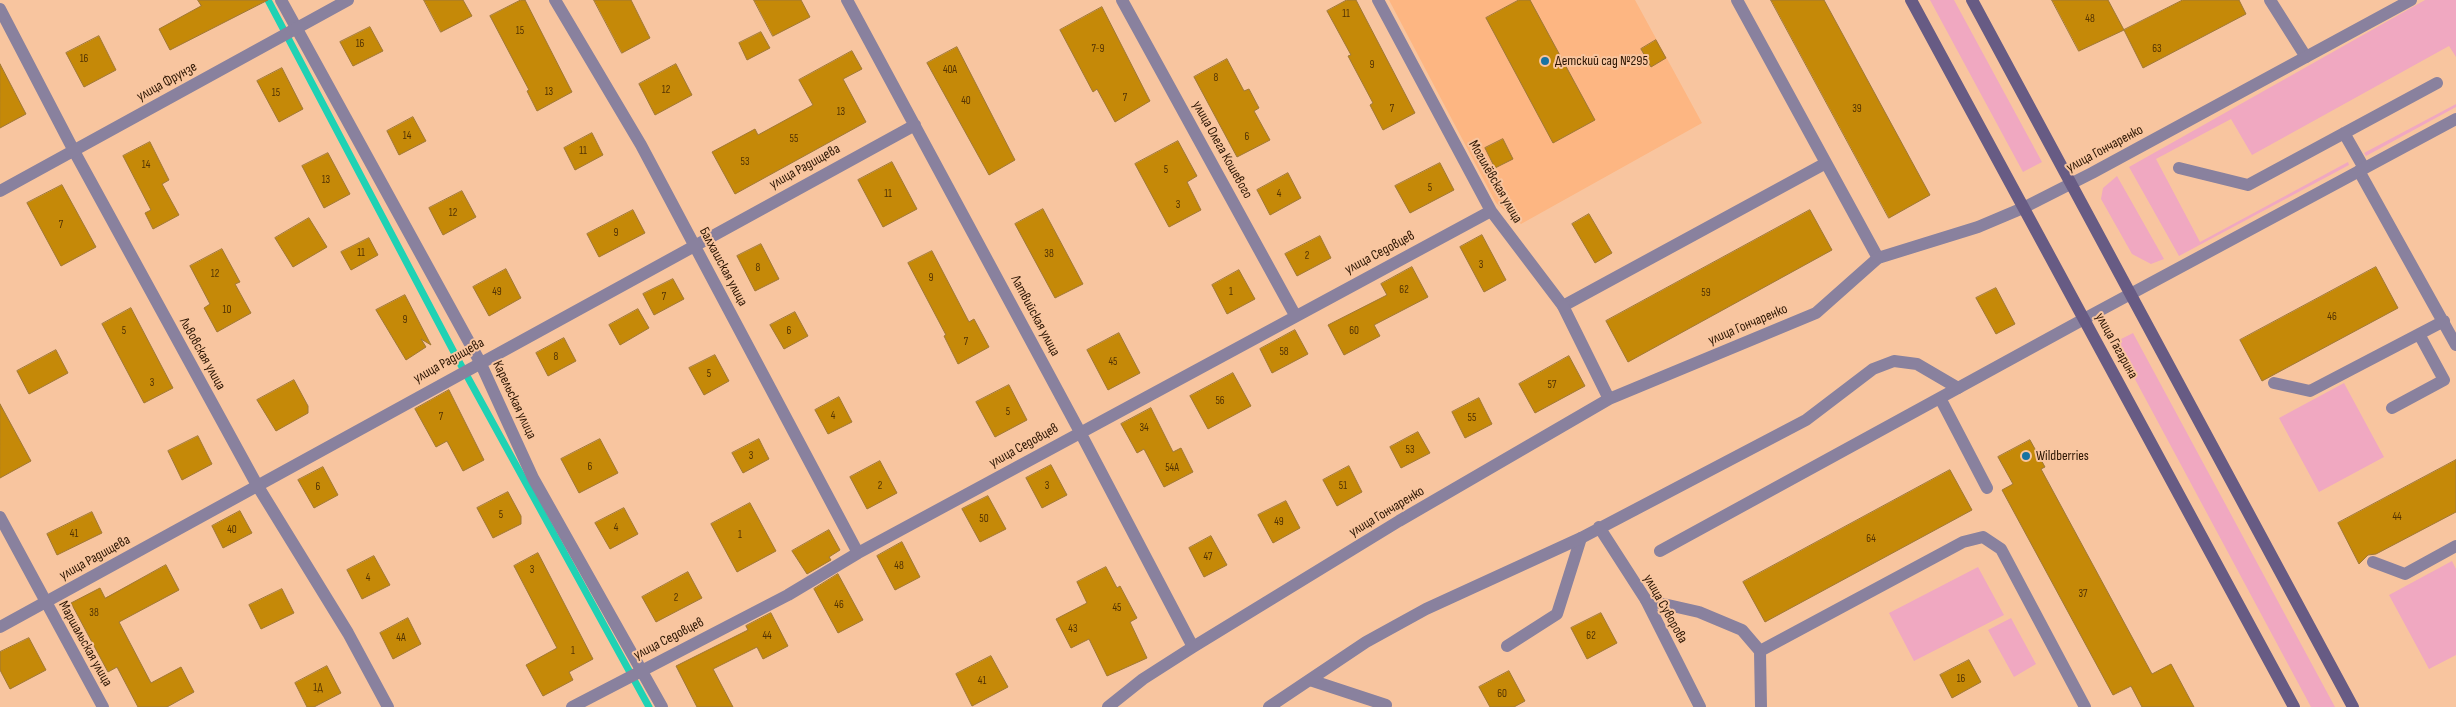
<!DOCTYPE html>
<meta charset="utf-8">
<style>
body{margin:0}
canvas{display:block;background:#f8c59f}
</style>
<canvas width="2456" height="707"></canvas>
<script>
const context = document.querySelector('canvas').getContext('2d');
context.lineJoin = 'round';
function fillPath(path, color) { context.fillStyle = color; context.fill(path, 'evenodd'); }
function stroke(path, color, width, dash) { context.strokeStyle = color; context.lineWidth = width; context.lineCap = dash ? 'butt' : 'round'; context.setLineDash(dash || []); context.stroke(path); }
function label(font, color, halo, rows, align = 'center') {
  context.font = font + ' "Sofia Sans Condensed",sans-serif'; context.lineWidth = 4; context.setLineDash([]); context.textBaseline = 'middle'; context.strokeStyle = halo; context.fillStyle = color; for (const [text, x, y, turn = 0] of rows) {
    context.save(); context.translate(x, y); context.rotate((+turn || 0) * Math.PI / 180); context.textAlign = isNaN(turn) ? turn : align; if (halo) context.strokeText(text, 0, 0); context.fillText(text, 0, 0); context.restore();
  }
}
fillPath(new Path2D(`
 M1389 0H1635L1702 123 1521 224 1496 203Z`), '#fdb682');
fillPath(new Path2D(`
 M1930 0H1954L2042 162 2023 172Z
 M2425 0H2456V57L2449 46 2252 155 2231 119 2156 159 2200 242 2348 162 2349 165 2179 256 2129 167Z
 M2456 104V107L2366 156 2364 153Z
 M2117 176 2164 259 2151 264 2132 254 2101 199 2103 188Z
 M2133 333 2335 707H2311L2115 342Z
 M2344 383 2384 457 2319 492 2279 418Z
 M2452 561 2456 569V655L2429 669 2389 595Z
 M1978 567 2004 615 1914 661 1889 613Z
 M2011 618 2036 664 2014 677 1988 630Z`), '#f0a8c1');
stroke(new Path2D(`
 M268 0 456 356 649 707`), '#1fd2b4', 7);
const building = new Path2D(`
 M198 0H268L170 50 159 29 201 6Z
 M424 0H463L472 16 441 32Z
 M521 0H525L572 92 537 111 527 91 529 90 490 16Z
 M594 0H631L650 38 622 53Z
 M754 0H801L810 17 773 36Z
 M1347 0H1356L1415 113 1383 130 1370 105 1373 103 1348 56 1351 55 1327 11Z
 M1519 0H1530L1595 120 1553 143 1486 18Z
 M1771 0H1824L1930 195 1889 218Z
 M2052 0H2108L2124 30 2079 51Z
 M2183 0H2239L2246 14 2143 68 2124 30Z
 M1102 7 1150 101 1115 122 1097 89 1093 92 1060 30Z
 M370 27 383 51 353 66 340 42Z
 M761 32 770 48 747 60 739 43Z
 M99 36 116 70 84 87 66 53Z
 M1656 40 1666 58 1651 67 1641 49Z
 M957 47 1015 160 989 175 927 63Z
 M852 51 862 69 843 79 866 122 735 194 712 152 755 129 758 135 813 105 799 80Z
 M1227 59 1244 91 1249 89 1259 108 1254 111 1270 140 1237 157 1194 77Z
 M0 64 26 114 0 128Z
 M676 64 692 95 655 115 639 84Z
 M282 68 303 109 279 122 257 81Z
 M413 117 426 141 399 155 387 131Z
 M592 133 603 155 575 170 564 148Z
 M1503 139 1513 159 1495 168 1485 148Z
 M1178 141 1197 176 1187 182 1201 210 1169 227 1135 164Z
 M150 142 169 180 162 184 179 215 153 229 145 213 151 210 123 156Z
 M328 153 350 194 324 208 302 166Z
 M892 162 917 209 883 227 858 180Z
 M1440 163 1454 190 1410 213 1395 186Z
 M1288 173 1301 198 1270 215 1257 190Z
 M62 185 96 247 61 266 27 203Z
 M462 191 476 217 443 235 429 208Z
 M1043 209 1083 284 1055 298 1015 224Z
 M633 210 645 233 599 257 587 234Z
 M1810 210 1832 250 1628 362 1606 321Z
 M1589 214 1612 253 1595 263 1572 224Z
 M309 218 327 247 293 267 275 238Z
 M1482 235 1506 280 1484 292 1460 247Z
 M1320 236 1331 258 1297 276 1285 254Z
 M369 238 378 255 351 270 341 252Z
 M761 244 779 279 755 291 737 256Z
 M222 249 240 282 235 284 251 313 217 332 204 308 210 304 190 266Z
 M932 251 969 322 974 319 989 347 958 364 944 336 946 335 908 263Z
 M1412 267 1428 297 1374 325 1380 336 1344 355 1328 325 1387 295 1381 284Z
 M2376 267 2398 308 2262 381 2240 340Z
 M506 269 521 298 489 316 473 287Z
 M1239 270 1255 299 1227 314 1212 285Z
 M673 279 684 299 654 315 643 294Z
 M1996 288 2015 324 1996 334 1976 298Z
 M405 295 431 345 421 339 426 347 406 360 376 310Z
 M131 308 173 388 144 403 102 324Z
 M638 309 649 328 620 345 609 325Z
 M795 312 808 336 784 349 770 325Z
 M1295 330 1308 354 1272 373 1260 349Z
 M1119 333 1140 373 1108 390 1087 350Z
 M564 338 576 361 548 376 536 353Z
 M56 350 68 373 29 394 17 371Z
 M715 355 729 381 704 395 689 368Z
 M1569 356 1585 386 1535 413 1519 384Z
 M1233 373 1251 406 1208 429 1190 396Z
 M294 380 308 406V413L276 431 257 400Z
 M1009 385 1027 420 995 437 976 402Z
 M449 390 484 460 463 471 447 441 436 447 415 409Z
 M839 397 852 422 828 434 815 410Z
 M1479 398 1492 424 1465 438 1452 412Z
 M0 404 31 461 0 478Z
 M1151 408 1173 452 1181 448 1193 472 1164 487 1144 449 1137 453 1121 424Z
 M1418 432 1430 453 1401 468 1390 447Z
 M198 436 212 464 182 480 168 451Z
 M600 439 618 473 579 493 561 459Z
 M759 439 769 459 743 473 732 453Z
 M2030 440 2045 467 2041 469 2152 674 2171 664 2194 707H2142L2131 686 2113 695 2002 490 2013 484 1998 457Z
 M2456 460V512L2376 554 2368 555 2359 564 2338 523Z
 M880 461 897 493 867 509 850 477Z
 M1051 465 1067 495 1042 508 1026 478Z
 M1349 466 1362 492 1337 506 1323 480Z
 M323 467 338 495 314 508 298 480Z
 M1950 470 1972 510 1765 622 1743 582Z
 M508 492 521 516V524L493 538 477 508Z
 M988 496 1006 529 980 542 962 509Z
 M1286 501 1300 528 1273 543 1258 515Z
 M750 503 776 551 737 572 711 524Z
 M624 508 638 534 610 549 595 523Z
 M240 511 252 533 223 548 212 526Z
 M92 512 102 533 57 555 47 534Z
 M829 530 840 550 829 557 831 560 807 574 792 551Z
 M1211 536 1227 565 1204 577 1189 548Z
 M902 542 920 577 895 590 877 556Z
 M538 553 593 659 569 672 573 680 543 696 526 665 557 648 514 566Z
 M374 556 390 585 362 599 347 570Z
 M166 565 179 590 119 622 151 683 181 667 194 692 167 707H138L117 667 108 672 71 603 100 588 105 598Z
 M1106 567 1117 588 1120 586 1137 618 1130 622 1147 658 1107 676 1089 639 1071 648 1056 619 1087 603 1077 582Z
 M688 572 702 598 656 622 642 597Z
 M838 574 863 620 838 633 814 589Z
 M282 589 294 613 261 629 249 605Z
 M771 613 788 646 763 659 757 647 713 669 733 707H697L676 666 748 630 746 626Z
 M1601 613 1617 643 1587 659 1571 628Z
 M408 618 421 644 393 659 380 633Z
 M29 638 46 670 10 689 0 670V652Z
 M991 656 1008 687 972 706 956 674Z
 M1969 660 1981 682 1952 698 1940 675Z
 M327 666 341 693 314 707H307L295 683Z
 M1509 671 1525 701 1514 707H1490L1479 687Z`);
fillPath(building, '#c58908');
stroke(building, '#a07836', 1);
stroke(new Path2D(`
 M1737 0 1878 258
 M2270 0 2306 57
 M2344 133 2364 168
 M2179 168 2248 185 2437 83
 M2359 171 2456 345
 M1563 306 1826 163
 M2274 383 2310 391 2444 321
 M1940 398 1987 488
 M2392 408 2444 380 2419 334
 M1660 551 1958 388
 M2373 562 2405 574 2456 546
 M1646 600 1699 612 1742 630 1760 651 1963 542 1983 537 2001 549 2085 707
 M1507 646 1557 614 1581 538
 M1760 651 1761 707
 M1310 680 1386 705`), '#89819e', 12);
stroke(new Path2D(`
 M281 0 480 362 533 478 662 707
 M555 0 641 145 858 553
 M847 0 1080 432 1193 647
 M1122 0 1295 315
 M1378 0 1491 211 1563 306 1609 399
 M0 9 74 151 257 485 348 633 388 707
 M0 517 103 707
 M1599 527 1646 600 1700 707
 M0 627 915 125
 M572 707 788 595 858 553 1491 211
 M1108 707 1143 679 1193 647 1399 521 1609 399 1816 313 1878 258 1978 227 2023 208
 M1269 707 1366 642 1426 609 1581 538 1806 420 1873 369 1894 361 1917 364 1958 388 2084 319`), '#89819e', 12);
stroke(new Path2D(`
 M0 191 348 0
 M2023 208 2092 173 2411 0
 M2084 319 2456 119`), '#89819e', 12);
stroke(new Path2D(`
 M1911 0 2294 707
 M1972 0 2353 707`), '#675b84', 12);
for (const [x, y, r, color] of [
 [1545,61,5,"#1873a2"],
 [2026,456,5,"#1873a2"]
]) { const dot = new Path2D(); dot.arc(x, y, r, 0, 2 * Math.PI); context.fillStyle = color; context.fill(dot); stroke(dot, '#f8c59f', 2); }
label('11px', '#533304', null, [
 ["11",1346,14],
 ["48",2090,19],
 ["15",520,31],
 ["16",360,44],
 ["7-9",1098,49],
 ["63",2157,49],
 ["16",84,59],
 ["9",1372,65],
 ["40А",950,70],
 ["8",1216,78],
 ["12",666,90],
 ["13",549,92],
 ["15",276,93],
 ["7",1125,98],
 ["40",966,101],
 ["7",1392,109],
 ["39",1857,109],
 ["13",841,112],
 ["14",407,136],
 ["6",1247,137],
 ["55",794,139],
 ["11",583,151],
 ["53",745,162],
 ["14",146,165],
 ["5",1166,170],
 ["13",326,180],
 ["5",1430,188],
 ["11",888,194],
 ["4",1279,194],
 ["3",1178,205],
 ["12",453,213],
 ["7",61,225],
 ["9",616,233],
 ["11",361,253],
 ["38",1049,254],
 ["2",1307,256],
 ["3",1481,265],
 ["8",758,268],
 ["12",215,274],
 ["9",931,278],
 ["62",1404,290],
 ["49",497,292],
 ["1",1231,292],
 ["59",1706,293],
 ["7",664,297],
 ["10",227,310],
 ["46",2332,317],
 ["9",405,320],
 ["5",124,331],
 ["6",789,331],
 ["60",1354,331],
 ["7",966,342],
 ["58",1284,352],
 ["8",556,357],
 ["45",1113,362],
 ["5",709,374],
 ["3",152,383],
 ["57",1552,385],
 ["56",1220,401],
 ["5",1008,412],
 ["4",833,416],
 ["7",441,417],
 ["55",1472,418],
 ["34",1144,428],
 ["53",1410,450],
 ["3",751,456],
 ["6",590,467],
 ["54А",1172,468],
 ["2",880,486],
 ["3",1047,486],
 ["51",1343,486],
 ["6",318,487],
 ["5",501,515],
 ["44",2397,517],
 ["50",984,519],
 ["49",1279,522],
 ["4",616,528],
 ["40",232,530],
 ["41",74,534],
 ["1",740,535],
 ["64",1871,539],
 ["47",1208,557],
 ["48",899,566],
 ["3",532,570],
 ["4",368,578],
 ["37",2083,594],
 ["2",676,598],
 ["46",839,605],
 ["45",1117,608],
 ["38",94,613],
 ["43",1073,629],
 ["44",767,636],
 ["62",1591,636],
 ["4А",401,638],
 ["1",573,651],
 ["16",1961,679],
 ["41",982,681],
 ["1Д",318,688],
 ["60",1502,694]
]);
label('14px', '#2d1603', '#f8c59f', [
 ["Детский сад №295",1555,61],
 ["Wildberries",2036,456]
], 'left');
label('14px', '#2d1603', '#f8c59f', [
 ["улица Фрунзе",167,82,-29],
 ["улица Гончаренко",2105,149,-28],
 ["улица Олега Кошевого",1222,150,61],
 ["улица Радищева",805,167,-29],
 ["Могилёвская улица",1495,182,60],
 ["улица Седовцев",1380,253,-28],
 ["Балхашская улица",723,267,62],
 ["Латвийская улица",1035,316,62],
 ["улица Гончаренко",1748,325,-23],
 ["улица Гагарина",2116,346,61],
 ["Львовская улица",202,354,61],
 ["улица Радищева",449,361,-29],
 ["Карельская улица",514,400,65],
 ["улица Седовцев",1024,446,-29],
 ["улица Гончаренко",1387,512,-31],
 ["улица Радищева",95,558,-29],
 ["улица Суворова",1665,609,61],
 ["улица Седовцев",669,639,-27],
 ["Маршальская улица",85,644,61]
]);
</script>
